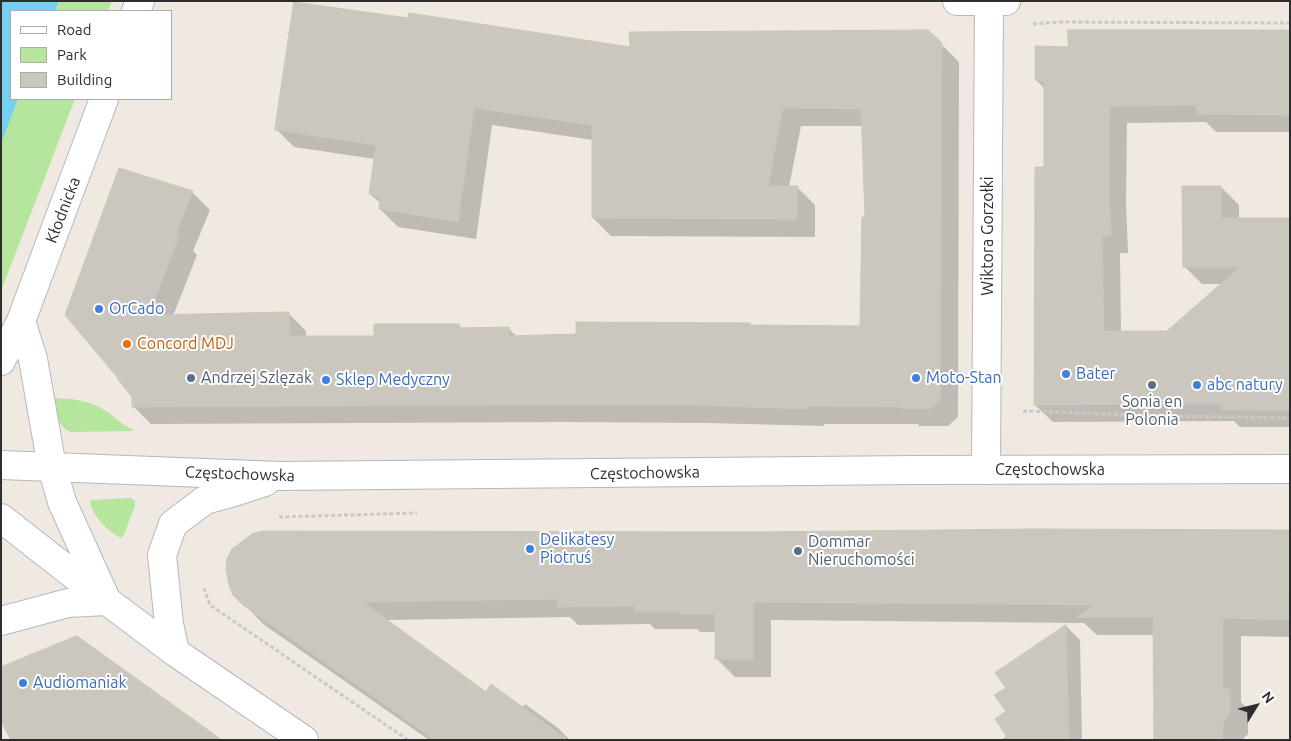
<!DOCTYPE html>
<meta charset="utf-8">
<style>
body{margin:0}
#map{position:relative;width:1291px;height:741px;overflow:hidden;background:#efe9e1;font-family:Ubuntu,sans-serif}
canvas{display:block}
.frame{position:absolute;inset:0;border:2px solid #2e2e2e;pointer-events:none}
.legend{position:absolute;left:10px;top:10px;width:162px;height:90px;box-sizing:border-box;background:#fff;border:1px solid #ababab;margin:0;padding:6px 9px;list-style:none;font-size:15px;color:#2e2e2e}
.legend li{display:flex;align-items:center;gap:10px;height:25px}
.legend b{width:25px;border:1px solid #ababab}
.north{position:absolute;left:1231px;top:681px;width:50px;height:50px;-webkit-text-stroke:4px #fff;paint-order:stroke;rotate:54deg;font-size:14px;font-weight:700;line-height:20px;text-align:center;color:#2e2e2e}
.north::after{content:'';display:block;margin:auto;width:18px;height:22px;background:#2e2e2e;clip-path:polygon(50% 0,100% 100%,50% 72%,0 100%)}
</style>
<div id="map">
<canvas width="1291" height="741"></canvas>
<div class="frame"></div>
<ul class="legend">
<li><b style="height:6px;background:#fff"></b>Road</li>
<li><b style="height:14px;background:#b6e59e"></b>Park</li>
<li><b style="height:14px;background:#cbc7bf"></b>Building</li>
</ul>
<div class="north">N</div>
</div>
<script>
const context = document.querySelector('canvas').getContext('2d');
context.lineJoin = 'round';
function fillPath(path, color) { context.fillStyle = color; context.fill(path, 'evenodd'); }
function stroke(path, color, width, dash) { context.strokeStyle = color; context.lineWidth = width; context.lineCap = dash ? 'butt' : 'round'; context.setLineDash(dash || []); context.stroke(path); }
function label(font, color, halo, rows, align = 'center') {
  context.font = font + ' Ubuntu,sans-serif'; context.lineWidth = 4; context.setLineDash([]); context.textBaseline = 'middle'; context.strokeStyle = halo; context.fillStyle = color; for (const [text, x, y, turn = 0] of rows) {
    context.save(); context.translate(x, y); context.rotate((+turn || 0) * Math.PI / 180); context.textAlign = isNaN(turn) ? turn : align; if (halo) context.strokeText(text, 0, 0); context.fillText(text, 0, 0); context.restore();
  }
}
fillPath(new Path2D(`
 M59 1H112L108 11H55Z
 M18 99H75L1 291V144Z
 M52 398C71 398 93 401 109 413 117 419 122 425 132 429L133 431 71 432C55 425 56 413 52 398Z
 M131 498 135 501V505L124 535 121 538C107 531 92 516 90 500Z`), '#b6e59e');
fillPath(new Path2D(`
 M1 1H59L55 11H11V99H18L1 144Z`), '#75cff0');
fillPath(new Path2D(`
 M1290 31V132H1216L1206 122 1127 123 1126 204 1128 253H1120L1121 332H1167L1222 284H1202L1185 267 1221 187 1239 205V219H1289L1290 153V427H1240L1234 421 1053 422 1035 405 1045 168V89L1036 80 1069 48Z
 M941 44 959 62 958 417 948 426H919L918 424H824V426L707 423 564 422 151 424 133 406V397L118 379 192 192 210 210 193 251 197 255 173 316 288 313 306 331V338L375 337 458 325 462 329 508 328 517 337 577 335 749 324 751 326 862 327 866 218 863 126H801L789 187H797L815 205V237L611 236 593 218V140L492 125 476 239 398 227 380 209 381 204 370 194 375 159 294 147 276 129 631 49Z
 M1290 530V637L1241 636V702L1248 709V734L1242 740H1155L1154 635H1097L1084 623 771 620V677H735L716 658V632H700L697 629H655L650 624 578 625 570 617 386 620 486 693 522 708 525 704 558 728 570 740H429L263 624 244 604 233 550 252 535Z
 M1066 626 1080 640 1082 740H1001L1008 735V688Z`), '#0003');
const building = new Path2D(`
 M294 2 408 18 409 13 630 47 629 32 928 30 942 43 940 399 930 409 900 408V407L807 406V409L688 405H545L132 407V397L117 378H118L65 315 119 168 193 191 176 234 179 236 149 315 289 312V336H374V324H459V328L509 327V336L576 334V322L750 323 749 325 860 326 862 217H865L861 109 783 108 768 186H798L797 219 592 218V125L474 108 458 222 379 209 380 196 369 194 376 145 275 130Z
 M1068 30H1290V115L1197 114 1196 105 1110 106 1109 186 1111 236H1102L1104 331H1167L1240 267H1183L1182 186H1221V218H1290V410H1221V404L1034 405 1035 167H1044V81L1035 80V46L1068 47Z
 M1034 529 1290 530 1289 620 1223 618V689H1230V715L1223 722V740H1154L1153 617H1077L1095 605 753 602V659H715V614H680L679 611H635V606L558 607V599L363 602 486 692 491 684 568 740H435L243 605 233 595 229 585 226 570 227 559 232 549 252 534 263 531 753 532Z
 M1066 625 1069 740H1009L995 719 1006 711 994 695 1006 688 995 673Z
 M77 636 222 740H11L1 721V667Z`);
fillPath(building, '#cbc7bf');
stroke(building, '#cbc5ba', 1);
const street = new Path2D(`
 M957 1H1006
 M986 470 989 1
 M1 621 68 603 107 601`);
const secondary = new Path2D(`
 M136 11 140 1
 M21 321 33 359 52 467 62 502 105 597
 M1 361 21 321 104 99
 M1 465 280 476 915 470 1290 469
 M1 518 107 601 175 652 304 740
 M175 652 169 624 162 555 173 524 205 500 234 492 265 482`);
stroke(street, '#b4b7c1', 30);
stroke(secondary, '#b4b7c1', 30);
stroke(new Path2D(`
 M1033 24 1059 22 1290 23
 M1023 411 1170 416 1290 418
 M279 517 417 513
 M204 588 210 605 408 740`), '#c9c9c9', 3, [4, 2.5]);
stroke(street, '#fff', 28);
stroke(secondary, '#fff', 28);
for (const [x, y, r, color] of [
 [99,309,5,"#3f7fe0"],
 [127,344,5,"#e8710a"],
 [1066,374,5,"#3f7fe0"],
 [191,378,5,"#5c6f8a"],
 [916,378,5,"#3f7fe0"],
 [326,380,5,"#3f7fe0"],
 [1152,385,5,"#5c6f8a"],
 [1197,385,5,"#3f7fe0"],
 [530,549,5,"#3f7fe0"],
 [798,551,5,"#5c6f8a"],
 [23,683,5,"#3f7fe0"]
]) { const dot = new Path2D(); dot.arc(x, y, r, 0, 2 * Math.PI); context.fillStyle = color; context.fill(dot); stroke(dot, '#fff', 2); }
label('16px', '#2e2e2e', '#fff', [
 ["Kłodnicka",63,210,-69],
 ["Wiktora Gorzołki",988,236,-90],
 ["Częstochowska",1050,470],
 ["Częstochowska",645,473,-1],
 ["Częstochowska",240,474,2]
]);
label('16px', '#366cbe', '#fff', [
 ["OrCado",109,309],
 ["Bater",1076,374],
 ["Moto-Stan",926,378],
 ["Sklep Medyczny",336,380],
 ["abc natury",1207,385],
 ["Delikatesy",540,540],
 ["Piotruś",540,558],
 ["Audiomaniak",33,683]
], 'left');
label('16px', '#c56008', '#fff', [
 ["Concord MDJ",137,344]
], 'left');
label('16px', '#4e5e75', '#fff', [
 ["Andrzej Szlęzak",201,378],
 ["Sonia en",1152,402,"center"],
 ["Polonia",1152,420,"center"],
 ["Dommar",808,542],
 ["Nieruchomości",808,560]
], 'left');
</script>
